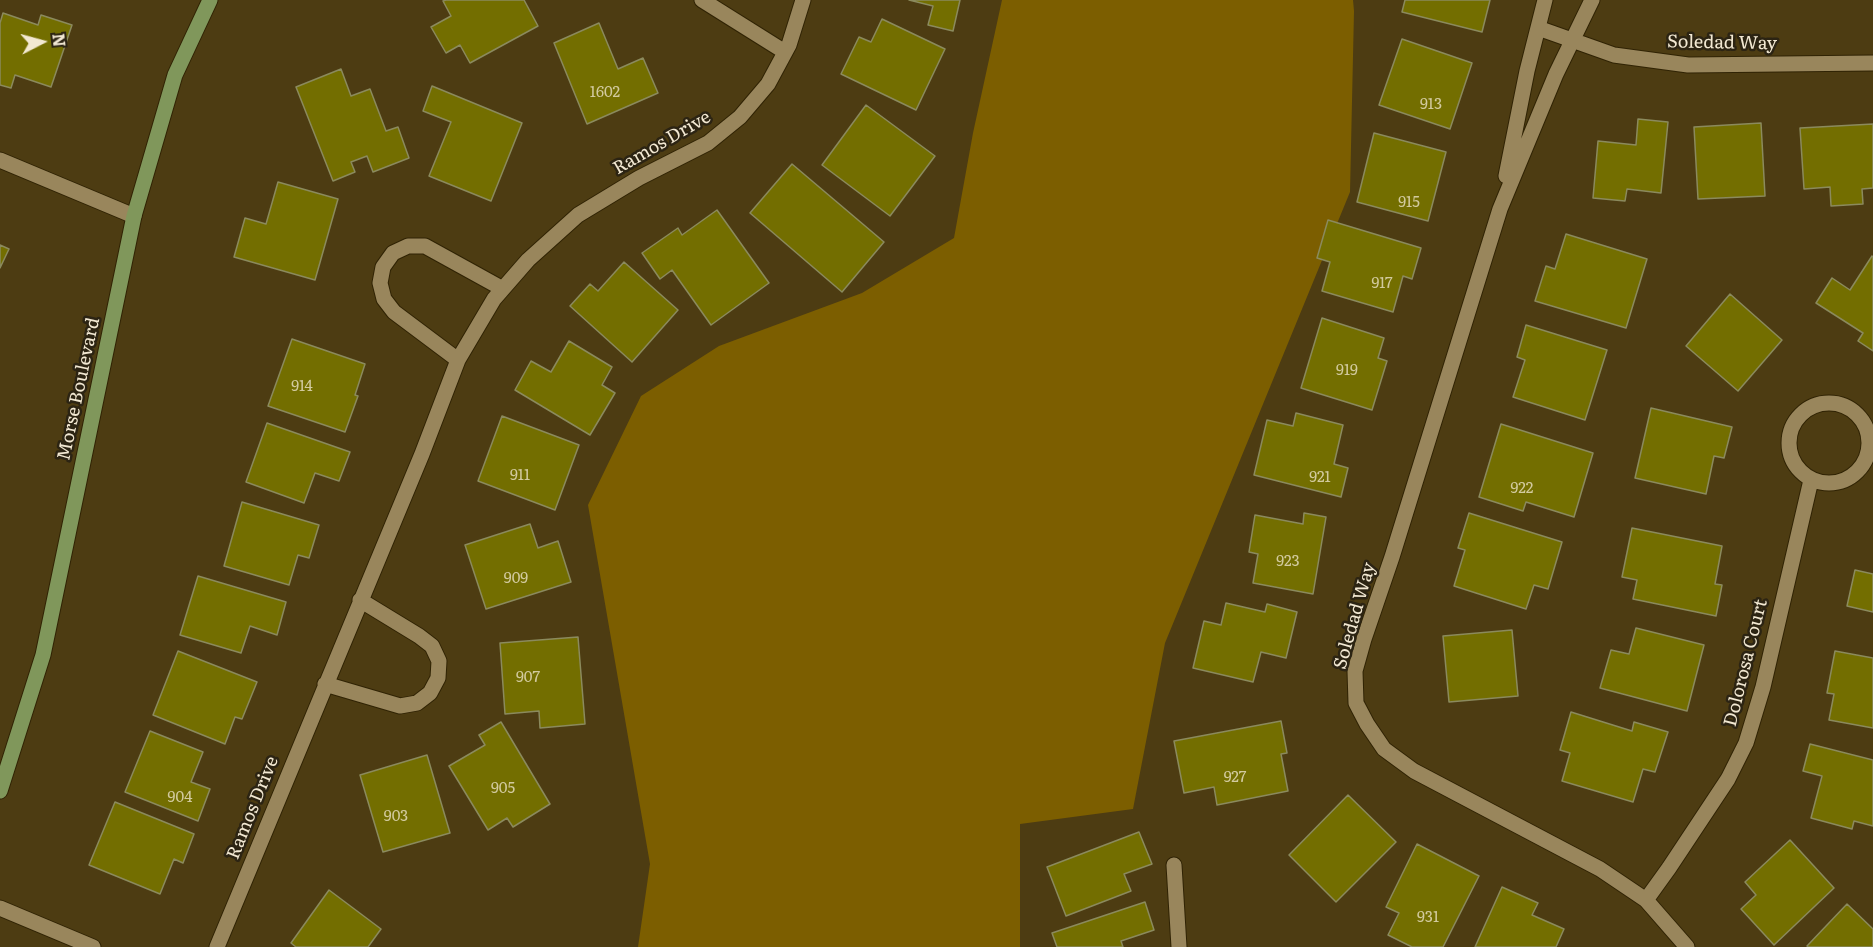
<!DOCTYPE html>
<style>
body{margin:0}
#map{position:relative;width:1873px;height:947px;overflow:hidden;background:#4d3c12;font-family:Literata,serif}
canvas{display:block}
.north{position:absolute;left:12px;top:12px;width:60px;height:60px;-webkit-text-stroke:4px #2c2413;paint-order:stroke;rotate:84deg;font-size:16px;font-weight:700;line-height:24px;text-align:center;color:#f2e8d2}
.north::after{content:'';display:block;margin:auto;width:21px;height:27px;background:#f2e8d2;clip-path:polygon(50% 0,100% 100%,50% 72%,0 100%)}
</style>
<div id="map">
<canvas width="1873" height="947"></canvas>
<div class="north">N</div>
</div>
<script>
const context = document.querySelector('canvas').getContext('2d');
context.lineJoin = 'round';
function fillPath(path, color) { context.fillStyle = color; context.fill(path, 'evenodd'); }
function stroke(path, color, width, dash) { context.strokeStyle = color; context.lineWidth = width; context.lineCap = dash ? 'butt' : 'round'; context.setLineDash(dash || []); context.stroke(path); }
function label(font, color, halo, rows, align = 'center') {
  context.font = font + ' Literata,serif'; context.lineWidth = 5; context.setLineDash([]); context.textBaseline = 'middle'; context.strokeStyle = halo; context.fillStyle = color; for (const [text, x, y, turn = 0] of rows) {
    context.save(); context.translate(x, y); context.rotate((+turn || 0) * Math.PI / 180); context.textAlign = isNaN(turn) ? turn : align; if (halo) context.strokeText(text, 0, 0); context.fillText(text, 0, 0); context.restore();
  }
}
fillPath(new Path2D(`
 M1002 0H1353L1354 11 1350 192 1165 643 1133 809 1020 824V947H638L650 864 588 505 641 396 719 346 862 293 954 238 973 133Z`), '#7c5e00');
const building = new Path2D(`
 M446 0H524L538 26 470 63 460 45 446 53 431 27 451 16 443 1Z
 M909 0H960L953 31 928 25 933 6Z
 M1405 0H1490L1482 32 1402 12Z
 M3 13 38 25 41 15 72 25 51 87 15 75 11 88 0 85V23Z
 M882 19 945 49 916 110 841 74 859 37 871 42Z
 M599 23 618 69 643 58 658 93 587 124 554 43Z
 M1402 39 1472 63 1450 129 1379 105Z
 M341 69 351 96 370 89 386 131 398 127 409 158 373 172 367 156 351 162 355 172 333 181 296 87Z
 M432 86 522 123 491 201 429 176 451 122 423 111Z
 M866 105 935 156 890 216 822 165Z
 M1638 119 1668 122 1661 193 1627 189 1625 201 1593 198 1598 141 1636 145Z
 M1761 123 1765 196 1698 199 1694 127Z
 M1873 124V188L1862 189 1863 204 1831 206 1830 187 1804 189 1800 128Z
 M1374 133 1446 152 1428 221 1357 202Z
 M792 164 884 242 842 292 750 213Z
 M278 182 338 199 315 280 234 257 245 218 266 224Z
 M717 210 769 283 711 325 672 270 660 279 642 253 678 228 682 235Z
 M1328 220 1421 248 1412 279 1403 276 1393 312 1322 291 1330 262 1317 258Z
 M1566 234 1647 259 1626 328 1535 301 1546 266 1555 269Z
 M0 245 9 249 0 268Z
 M1872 256 1873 257V351L1858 341 1863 333 1816 303 1832 278 1850 290Z
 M624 262 678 310 632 362 570 306 590 284 598 291Z
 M1730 294 1782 340 1738 391 1686 346Z
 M1322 318 1384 338 1378 358 1387 361 1372 410 1301 388Z
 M1526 325 1607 350 1585 420 1513 397 1525 360 1517 357Z
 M292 339 365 364 355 395 358 396 345 432 268 406Z
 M569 341 612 367 602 385 615 393 590 435 515 390 531 361 551 372Z
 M1651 408 1732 427 1724 458 1714 456 1706 494 1635 478Z
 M1296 413 1343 425 1334 464 1348 468 1341 497 1254 475 1267 420 1293 426Z
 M502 416 579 445 555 510 478 481Z
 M267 423 350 452 339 481 315 473 304 503 246 482Z
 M1501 424 1593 453 1574 517 1526 502 1523 511 1479 497Z
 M242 502 319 525 309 558 298 555 289 585 224 566Z
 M1304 513 1326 517 1313 594 1253 583 1258 554 1249 552 1255 515 1303 524Z
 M1469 513 1562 542 1548 589 1534 585 1526 609 1454 586 1465 550 1458 548Z
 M530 524 538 548 558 541 571 582 486 609 465 545Z
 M1632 528 1722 546 1715 584 1722 585 1716 616 1633 599 1637 580 1622 577Z
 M1855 570 1873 574V612L1847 606Z
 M198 576 286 602 277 635 250 626 241 653 180 635Z
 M1226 603 1265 612 1267 604 1297 612 1286 658 1261 652 1253 682 1193 668 1204 621 1221 625Z
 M1636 628 1704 645 1687 711 1600 688 1611 650 1629 654Z
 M1512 630 1518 696 1449 702 1443 636Z
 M578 637 585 724 540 728 539 711 505 714 500 643Z
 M178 651 257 682 242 719 235 717 225 744 153 715Z
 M1835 651 1873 658V728L1829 720 1834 694 1827 693Z
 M1571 712 1632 731 1634 722 1668 732 1655 772 1643 769 1633 802 1562 781 1570 753 1560 750Z
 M1281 721 1287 753 1281 754 1288 791 1217 805 1214 787 1184 793 1174 741Z
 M501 722 550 804 513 827 507 818 488 830 449 766 485 745 479 735Z
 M150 731 203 752 191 782 210 789 198 821 125 792Z
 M1810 744 1873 760V826L1854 821 1852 829 1811 818 1822 776 1803 771Z
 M427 755 450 833 383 852 360 775Z
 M1348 795 1396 842 1336 902 1289 855Z
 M115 802 194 834 183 863 174 859 160 894 89 865Z
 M1139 832 1152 864 1124 874 1131 891 1066 916 1047 867Z
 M1790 840 1834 888 1774 945 1741 909 1756 895 1745 882Z
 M1417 844 1479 876 1443 947H1412L1388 935 1399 913 1386 907Z
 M1502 887 1538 903 1532 915 1564 929 1556 947H1475Z
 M329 890 381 929 368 947H296L291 943Z
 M1145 902 1154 930 1121 941 1123 947H1057L1052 933Z
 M1847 904 1873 929V947H1808L1807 946Z`);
fillPath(building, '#736e00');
stroke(building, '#8b8a5d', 1.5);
const street = new Path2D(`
 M702 0 785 52
 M1592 0 1556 74 1500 209 1392 557 1364 639 1355 671 1356 703 1367 724 1384 749 1414 771 1600 869 1646 900 1687 947
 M1538 28 1614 55 1688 65 1873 63
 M0 160 134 216
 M1506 176 1527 71 1545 0
 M458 360 394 312 384 299 380 283 383 267 393 253 408 246H425L503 289
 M1789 443a40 40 0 1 1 80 0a40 40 0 1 1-80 0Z
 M325 684 400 706 417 703 430 693 438 678 439 661 432 646 419 636 360 600
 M1174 865 1179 947
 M1646 900 1669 868 1728 779 1746 743 1763 687 1811 480
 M0 908 93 947
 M217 947 422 454 458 360 494 299 528 260 578 215 639 178 708 143 740 117 768 84 789 45 803 0`);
const secondary = new Path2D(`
 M0 791 43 655 134 216 175 75 210 0`);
stroke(street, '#302304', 17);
stroke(secondary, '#302304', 17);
stroke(street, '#99865c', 15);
stroke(secondary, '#80975b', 15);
label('15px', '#d2ca9e', null, [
 ["1602",605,93],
 ["913",1431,105],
 ["915",1409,203],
 ["917",1382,284],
 ["919",1347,371],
 ["914",302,387],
 ["911",520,476],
 ["921",1320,478],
 ["922",1522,489],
 ["923",1288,562],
 ["909",516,579],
 ["907",528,678],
 ["927",1235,778],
 ["905",503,789],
 ["904",180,798],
 ["903",396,817],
 ["931",1428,918]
]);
label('18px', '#f2e8d2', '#2c2413', [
 ["Soledad Way",1722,43,1],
 ["Ramos Drive",662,143,-30],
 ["Morse Boulevard",79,389,-78],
 ["Soledad Way",1355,616,-74],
 ["Dolorosa Court",1746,663,-76],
 ["Ramos Drive",253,808,-68]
]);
</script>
